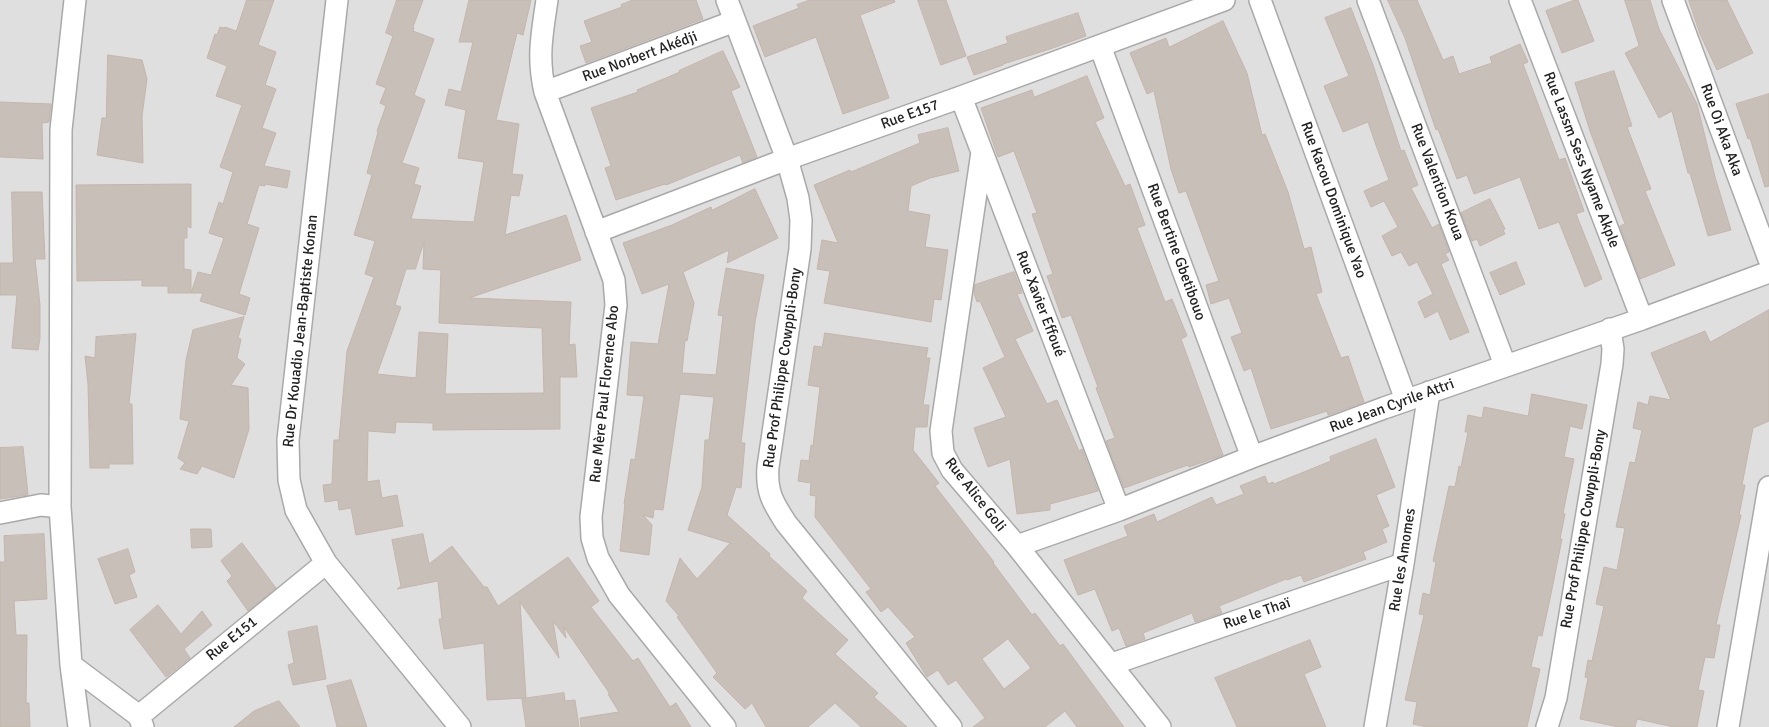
<!DOCTYPE html>
<meta charset="utf-8">
<style>
body{margin:0}
canvas{display:block;background:#f2efe9}
</style>
<canvas width="1769" height="727"></canvas>
<script>
const context = document.querySelector('canvas').getContext('2d');
context.lineJoin = 'round';
function fillPath(path, color) { context.fillStyle = color; context.fill(path, 'evenodd'); }
function stroke(path, color, width, dash) { context.strokeStyle = color; context.lineWidth = width; context.lineCap = dash ? 'butt' : 'round'; context.setLineDash(dash || []); context.stroke(path); }
function label(font, color, halo, rows, align = 'center') {
  context.font = font + ' Signika,sans-serif'; context.lineWidth = 4; context.setLineDash([]); context.textBaseline = 'middle'; context.strokeStyle = halo; context.fillStyle = color; for (const [text, x, y, turn = 0] of rows) {
    context.save(); context.translate(x, y); context.rotate((+turn || 0) * Math.PI / 180); context.textAlign = isNaN(turn) ? turn : align; if (halo) context.strokeText(text, 0, 0); context.fillText(text, 0, 0); context.restore();
  }
}
fillPath(new Path2D(`
 M0 0H1769V727H0Z`), '#e0dfdf');
const building = new Path2D(`
 M247 0H274L258 45 276 52 265 85 276 89 262 128 276 133 264 166 290 171 287 188 265 184V186L259 185 247 224 259 228 239 294 250 298 245 315 200 301 203 293H168V286H142V280L77 281 76 185 191 184V228L187 226V238H184V269L191 270V293L198 272 211 275 224 238 209 233 219 202 223 204 233 172 220 167 242 105 216 96 227 66 207 58 215 34 217 35 220 27 224 28 225 27 236 31Z
 M397 0H423L413 27 414 28 413 31 434 39 414 95 425 100 402 163 419 168 414 184 421 186 411 219 474 222 484 162 458 158 466 110 445 105 449 89 461 92 473 42H459L469 0H531L523 35 517 33 496 120 519 124 512 174 523 175 519 196 511 195 505 235 566 215 581 260 469 298 571 302 569 345 575 344 577 377H560V429L433 430V423L396 422 395 433 368 431 367 482 379 480 382 498 397 495 403 526 356 535 351 508 339 510 338 500 325 502 323 485 332 484 334 440H339L347 351 374 277 365 274 375 241 354 235 372 175 367 173 378 132 377 131 386 106 380 103 386 88 376 84 393 36 386 33ZM424 242 423 269 441 270 439 323 542 328 544 393 445 394 448 334 419 332 416 378 377 374 401 307 395 305 406 269H415Z
 M633 0H696L703 19 586 63 580 46 592 42 584 21 622 7 621 5Z
 M810 0H894L895 2 860 15 889 98 843 114 816 37 765 57 753 26 799 8 797 5Z
 M918 0H946L966 56 941 65Z
 M1388 0H1417L1443 60 1453 56 1459 74 1492 63 1490 57 1520 44 1528 62 1523 64 1559 160 1565 158 1584 211 1576 214 1602 279 1585 287 1559 222 1539 229 1520 177 1474 194 1467 175 1457 179 1438 129 1436 130 1405 38Z
 M1575 0H1578L1594 41 1562 53 1546 11Z
 M1625 0H1650L1659 29 1697 104 1715 177 1731 230 1708 236 1690 173H1688L1672 111 1659 118 1625 53 1639 46Z
 M1689 0H1727L1753 53 1717 70 1700 34Z
 M1351 8 1373 65 1401 151 1404 150 1418 185 1411 188 1432 228 1439 224 1449 252 1445 254 1449 260 1441 264 1469 332 1450 340 1438 311 1425 318 1418 302 1433 294 1417 262 1409 266 1401 252 1392 256 1382 236 1398 227 1384 201 1371 207 1364 191 1389 180 1377 148 1368 122 1343 132 1324 86 1349 76 1325 18Z
 M1078 13 1086 36 1050 49 1003 64V65L974 75 967 57 1008 43 1006 37Z
 M1223 21 1247 73 1262 135 1265 134 1288 192 1304 249 1311 247 1322 292 1316 294 1341 358 1348 356 1364 402 1328 415 1327 411 1271 429 1251 368 1244 371 1231 337 1242 333 1229 298 1211 304 1206 285 1219 281 1186 191 1179 193 1171 169 1154 91 1147 94 1130 53 1166 38 1169 47Z
 M723 51 740 87 731 91 757 157 743 163 740 155 666 185 665 184 616 200 605 168 611 166 591 108 638 92 637 90 680 72 679 71Z
 M108 55 142 60 147 79 142 116 143 163 97 155 102 118H106Z
 M1614 71 1632 126 1627 127 1651 189 1645 191 1675 265 1640 279 1620 226 1625 224 1590 131 1575 83Z
 M1087 76 1104 118 1095 122 1125 186 1130 184 1145 225 1137 228 1165 302 1172 299 1187 336 1181 339 1223 455 1189 467 1188 465 1124 488 1106 441 1115 438 1096 388 1098 387 1071 315 1062 318 1047 276 1053 274 1032 214 1037 213 1014 151 998 157 981 108 1032 90 1034 97Z
 M1769 94V186L1765 187 1750 138 1748 139 1736 104Z
 M0 102 51 104 49 122 42 123 43 159 0 157Z
 M948 128 959 171 930 178 911 186 908 211 930 215 925 247 948 250 941 300 934 299 931 322 824 303 830 271 817 269 822 240 838 243 814 185 850 170 851 172 920 143 918 135Z
 M755 189 778 238 727 263 729 250 683 272 694 303 687 341 685 340 682 373 716 375 723 316 718 315 726 268 764 275 755 322 741 443H745L741 488 736 487 727 515 770 554 769 556 807 591 802 598 848 640 835 654 878 693 874 697 907 727H861L835 703 808 727H766L752 703 745 709 713 677 717 673 677 617 679 616 666 601 680 558 697 579 730 543 688 530 702 487 705 440H709L714 397 680 394 663 510 654 509 653 518 643 515 652 525 649 555 620 551 625 504H624L631 459 635 460 644 396 627 395 631 342 658 344 669 284 642 294 623 243 672 225 711 207 712 210Z
 M12 192H42L45 259H35L40 305V338L38 350 12 348 17 295H0V263H13Z
 M1490 199 1505 229 1503 230 1505 234 1480 246 1477 239 1472 241 1461 213Z
 M1516 262 1525 284 1500 295 1490 273Z
 M1014 272 1022 293 1017 294 1033 331 1015 339 1047 404 1057 400 1079 451 1082 449 1098 491 1050 504V510L1017 514 1010 459 988 467 974 428 1006 417 983 368 1005 357 980 301 977 302 974 293 975 285Z
 M1769 310V421L1753 428 1742 485H1745L1739 515H1741L1716 625H1720L1714 658 1705 657 1698 690 1704 691 1697 727H1674L1637 719 1635 727H1619L1580 719 1588 678 1585 677 1588 660 1592 661 1604 606 1596 604 1604 567 1617 570 1625 528 1616 527 1630 462 1635 463 1642 430 1633 428 1638 402 1648 405 1650 396 1671 400 1651 353 1705 331 1710 342Z
 M244 317 238 338 241 339 237 358 245 364 231 385 248 388 249 429 234 478 202 466 197 474 180 469 185 463 178 458 189 421 180 419 186 360 193 330Z
 M825 333 928 348 926 358H930L923 405H929L927 427H915L913 450 939 483 935 486 994 562 993 563 1032 615 1035 613 1060 646 1063 644 1124 727H1077L1065 711 1045 727H973L985 718 956 680 948 685 938 670 927 677 906 643 915 637 888 607 881 612 866 592 871 589 815 517 816 496 810 495 811 483 798 481 801 460 809 461 811 445 813 446 820 387 808 385 814 346 822 347ZM1008 639 1031 668 1004 689 982 659Z
 M136 334 129 404H132L133 464H109V468H90L88 384 85 356 95 358 96 337Z
 M1532 394 1587 405 1582 429 1570 426 1564 457 1574 459 1563 513 1565 514 1560 539H1562L1551 594 1542 636 1538 635 1531 667 1540 669 1527 727H1427L1413 724 1417 702 1405 700 1424 615 1419 614 1423 593 1430 595 1436 562 1433 561 1438 538 1449 486 1455 487 1459 466 1461 467 1468 432H1465L1468 415 1482 418 1484 407 1528 416Z
 M1376 439 1395 487 1376 495 1389 526 1382 529 1387 542 1363 552 1366 559 1304 582 1301 575 1287 580 1286 579 1219 606 1222 613 1195 622 1192 613 1143 633 1145 639 1126 646 1119 628 1112 631 1095 589 1078 595 1064 560 1128 536 1124 526 1154 514 1157 522 1212 497 1216 505 1244 494 1240 486 1265 476 1268 484 1273 482 1274 484 1331 461 1330 457Z
 M23 447 28 495 0 499V448Z
 M191 529H211L212 547 192 548Z
 M44 534 47 599 14 601 16 635H27L26 703H29L30 727H0V562H5L4 536Z
 M423 534 429 564 452 546 484 587H487L498 606 568 557 599 601 591 607 633 661 638 658 670 707 676 703 691 727H581L580 718 619 712 608 694H610L564 627 566 638 553 621 559 658 520 602 526 698 487 700 484 643 444 649 439 619H442L438 581 397 589 401 586 392 540Z
 M242 543 276 588 248 611 227 581 232 576 221 561Z
 M128 549 135 572 129 575 137 597 115 604 98 559Z
 M158 605 181 634 202 611 212 625 184 649 190 658 166 677 130 630Z
 M317 626 326 679 293 685 288 665 294 663 288 632Z
 M1310 640 1321 667 1304 674 1326 727H1237L1215 678Z
 M351 680 367 727H337L327 686Z
 M564 693 565 701 575 700 579 727H526L522 699Z
 M279 701 300 727H234L254 711Z`);
fillPath(building, '#c7bfb8');
stroke(building, '#c4b6ab', 1);
const minor = new Path2D(`
 M75 0 61 130 60 507 71 665 79 727
 M337 0 288 440 289 480 296 510 326 563 460 727
 M547 0C542 34 537 58 545 92L614 280 616 305 591 517 592 538 598 558 619 595 725 727
 M727 0 787 159 798 198 801 220 800 249 768 467C766 492 773 503 786 523L951 727
 M1260 0 1406 400
 M1368 0 1505 365
 M1520 0 1642 319
 M1673 0 1769 259
 M1100 46 1252 457
 M545 92 735 21
 M961 97 1119 510
 M982 152 941 431 943 453 952 470 1017 546 1160 727
 M596 232 787 159 961 97 1224 0
 M0 513 41 505 60 507
 M1017 546 1119 510 1252 457 1384 408 1642 319 1769 272
 M1112 664 1403 564
 M71 665 139 716 143 727
 M139 716 326 563
 M1375 727 1403 564 1429 392
 M1547 727 1556 698 1612 364 1613 349 1610 329
 M1728 727 1769 487`);
stroke(minor, '#a9a9a9', 24);
stroke(minor, '#fff', 21);
label('15px', '#222', '#fff', [
 ["Rue Norbert Akédji",640,57,-20],
 ["Rue E157",910,115,-20],
 ["Rue Oi Aka Aka",1721,130,70],
 ["Rue Lassm Sess Nyame Akple",1581,160,69],
 ["Rue Valention Koua",1437,182,69],
 ["Rue Kacou Dominique Yao",1333,200,70],
 ["Rue Bertine Gbetibouo",1176,252,70],
 ["Rue Xavier Effoué",1040,304,69],
 ["Rue Dr Kouadio Jean-Baptiste Konan",301,331,-84],
 ["Rue Prof Philippe Cowppli-Bony",783,368,-82],
 ["Rue Mère Paul Florence Abo",605,394,-84],
 ["Rue Jean Cyrile Attri",1392,406,-20],
 ["Rue Alice Goli",975,495,52],
 ["Rue Prof Philippe Cowppli-Bony",1584,529,-80],
 ["Rue les Amomes",1403,560,-81],
 ["Rue le Thaï",1257,614,-19],
 ["Rue E151",232,639,-39]
]);
</script>
